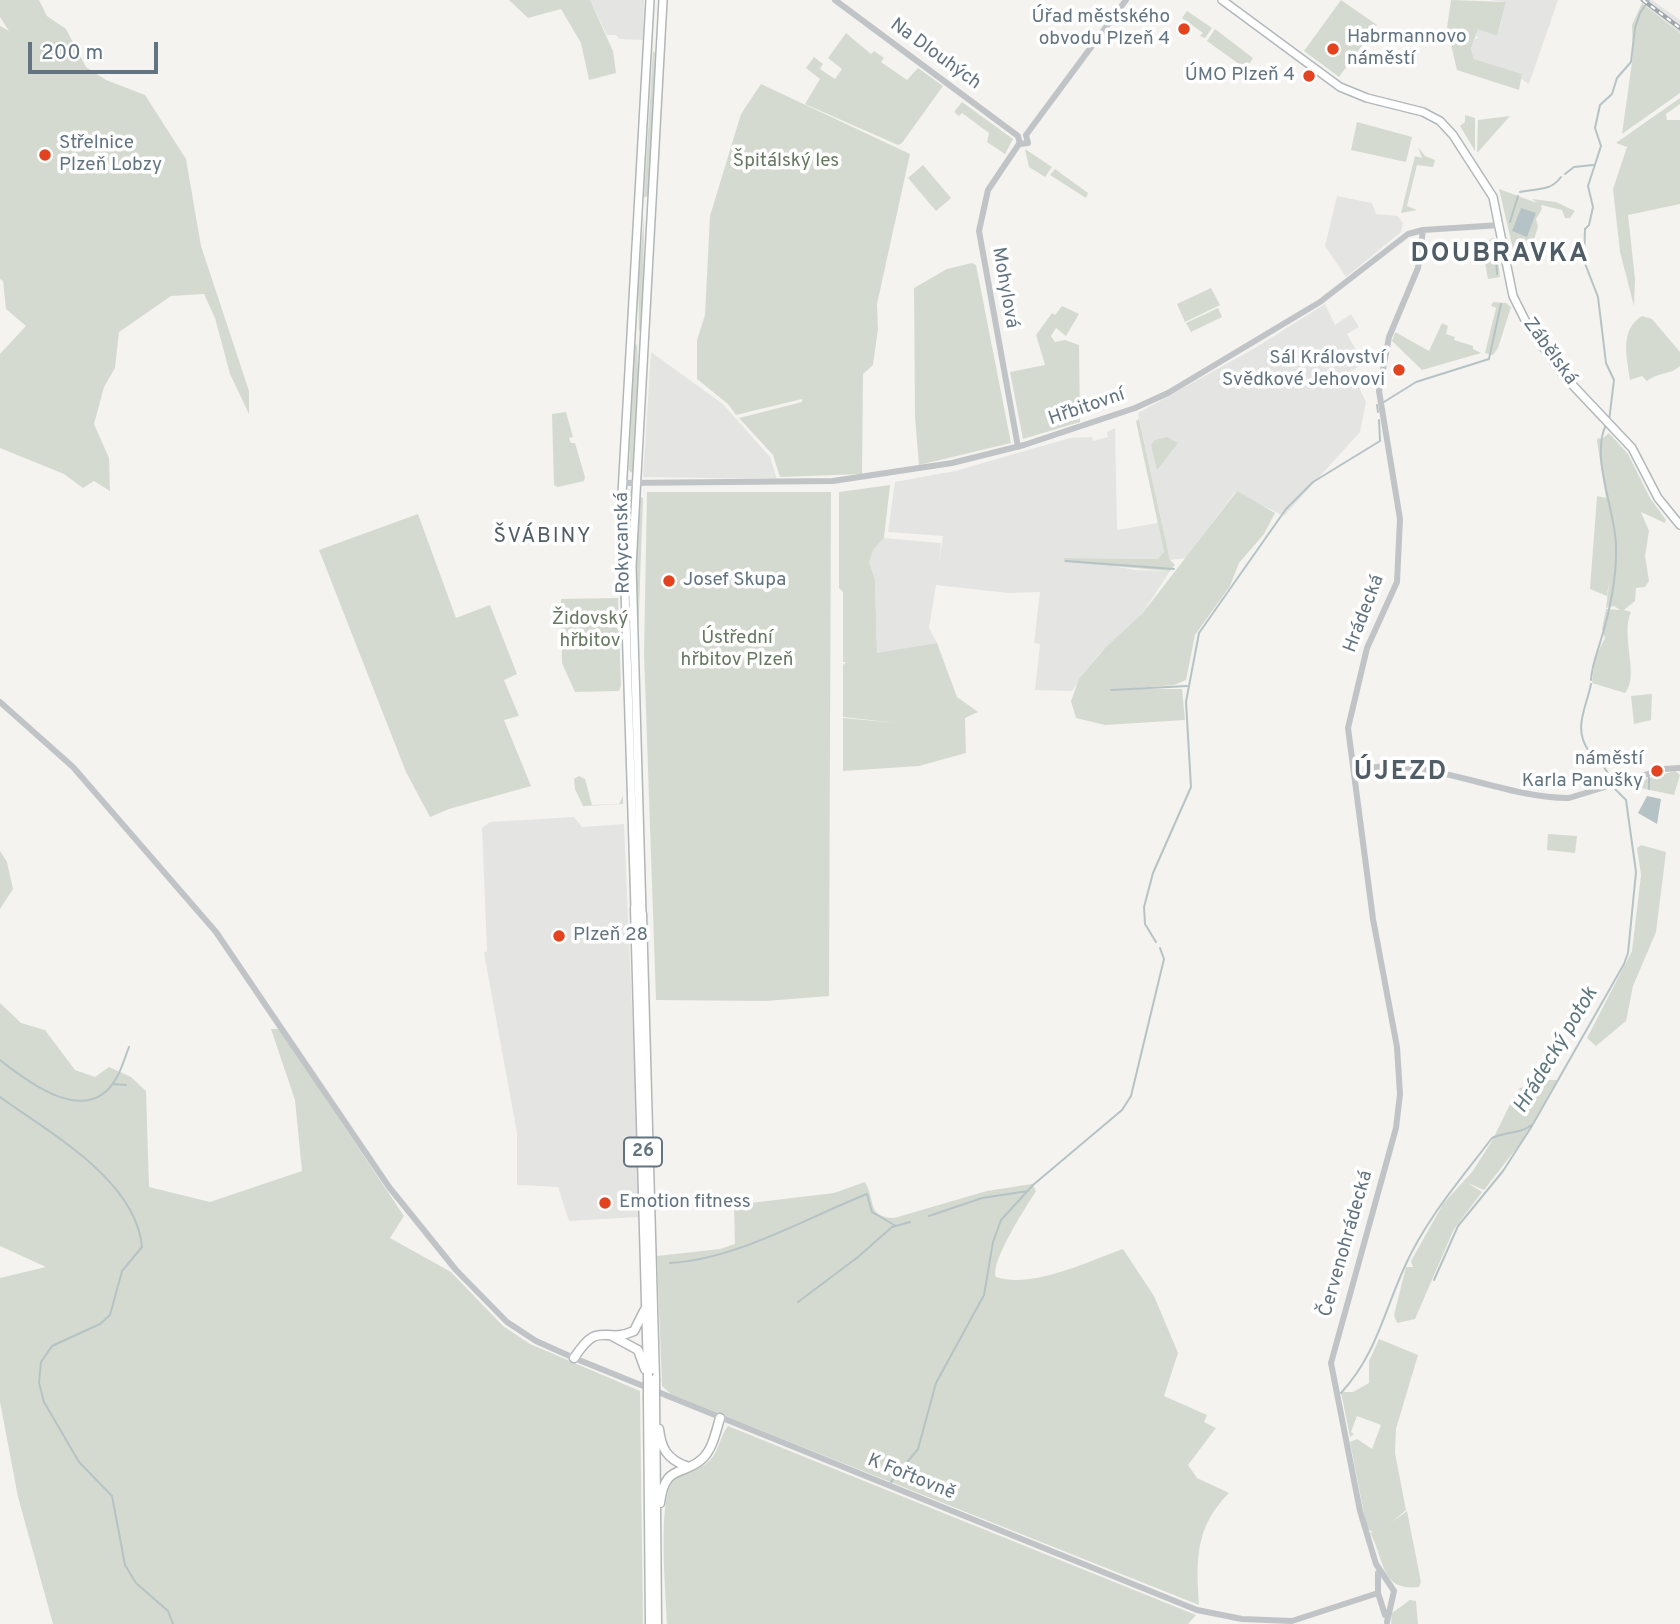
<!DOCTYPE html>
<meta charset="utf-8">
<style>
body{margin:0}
#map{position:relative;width:1680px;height:1624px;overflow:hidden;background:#f4f3ef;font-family:Overpass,sans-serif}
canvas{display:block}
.scale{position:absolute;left:28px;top:42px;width:130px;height:32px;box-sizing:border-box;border:4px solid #627481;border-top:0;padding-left:9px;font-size:21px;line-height:24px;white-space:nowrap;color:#627481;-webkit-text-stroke:5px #fff;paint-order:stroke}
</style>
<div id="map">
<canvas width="1680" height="1624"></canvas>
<div class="scale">200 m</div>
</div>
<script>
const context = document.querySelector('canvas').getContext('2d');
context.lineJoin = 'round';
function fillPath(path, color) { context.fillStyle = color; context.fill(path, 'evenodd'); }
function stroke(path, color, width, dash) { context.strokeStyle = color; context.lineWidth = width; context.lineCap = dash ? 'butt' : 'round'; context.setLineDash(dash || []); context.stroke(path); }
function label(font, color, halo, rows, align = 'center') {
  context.font = font + ' Overpass,sans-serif'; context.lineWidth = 7; context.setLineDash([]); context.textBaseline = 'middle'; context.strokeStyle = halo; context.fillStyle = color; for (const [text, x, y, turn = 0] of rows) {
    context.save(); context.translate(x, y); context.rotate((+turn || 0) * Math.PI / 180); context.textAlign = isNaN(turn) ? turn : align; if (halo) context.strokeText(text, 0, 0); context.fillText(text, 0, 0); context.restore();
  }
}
fillPath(new Path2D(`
 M590 0H644L643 40 619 39 616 35H607Z
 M1490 0H1558L1529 84 1520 78 1521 74 1474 59 1471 49 1475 39 1479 38 1476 36 1478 28 1497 36 1501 22 1506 2Z
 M1639 0H1652L1680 20V33Z
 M1337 196 1372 203 1376 214 1398 216 1403 223 1401 232 1346 277 1325 246Z
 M1325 304 1335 325 1351 314 1359 327 1347 334 1364 364 1351 371 1366 402 1360 432 1284 516 1235 492 1186 558 1170 560 1138 413 1255 348Z
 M651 352 723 404 770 457 777 479 643 477Z
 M1115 428 1117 530 1158 523 1164 552 1159 559 1065 558 1136 570 1170 571 1140 617 1099 654 1072 691 1035 690 1040 644 1034 643 1040 592 1008 593 936 585 929 628 937 643 877 654 875 580 868 562 873 550 884 538 941 543 939 564 943 536 888 532 895 482 955 471 1070 438 1092 437 1093 441 1108 437 1107 432Z
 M574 817 582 827 624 824 641 1217 569 1221 558 1187 517 1185V1133L484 953 487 951 482 828 490 822Z`), '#e4e5e3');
fillPath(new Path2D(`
 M0 0H39L47 16 66 29 86 67 106 80 145 95 186 159 201 246 249 391V414L230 374 215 318 204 294 171 296 119 332 115 368 104 387 94 424 109 458 110 491 94 481 83 488 64 474 0 448V354L26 326 6 309 3 281 0 279V26L9 31 0 17Z
 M509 0H590L613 51 616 73 589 80 581 43 561 9 528 18Z
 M1341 0 1377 25 1339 77 1304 51Z
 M1451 0 1506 2 1497 36 1478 29 1471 49 1474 59 1522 74 1519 90 1457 70 1447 28Z
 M1642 3 1680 33V93L1622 134 1633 55 1632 25Z
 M1187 11 1212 28 1205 38 1200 36 1203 33 1182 18Z
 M1215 29 1253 58 1246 69 1207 41Z
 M846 33 871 54 874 51 884 58 881 62 907 80 918 68 943 86 902 143 898 145 805 104 820 79 806 68 814 57 823 64 820 69 835 79 842 69 828 58Z
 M653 51 655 53 649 196 644 197Z
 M761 84 910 154 877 304 878 329 873 365 863 374 862 474 780 477 773 455 739 418 802 402V399L736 415 728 404 697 379V340L705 315 710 216 741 114Z
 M1680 98V104L1666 114 1667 120H1680V204L1628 215 1635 279 1634 306 1620 252 1613 189 1627 147 1616 143Z
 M962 102 1013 139 1005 154 987 142 989 133 962 113 959 116 954 112Z
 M1465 115 1475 118V151L1460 126 1465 122Z
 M1510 116 1478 152H1477L1478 120Z
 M1357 122 1412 137 1406 162 1351 150Z
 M1418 147 1425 156 1435 160 1433 167 1417 165 1407 206 1417 210 1401 213 1415 156 1422 158Z
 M1025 149 1052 167 1045 177 1029 167Z
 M923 165 951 198 936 211 908 178Z
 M1055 169 1088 193 1086 198 1050 175Z
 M1499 189 1537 203 1532 199 1556 202 1575 211 1570 218H1565L1562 210 1541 205 1542 209 1536 219 1538 227 1528 257 1516 262Z
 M644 216 643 319 639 333 638 283Z
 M1492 238H1495L1500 277 1488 279 1482 247Z
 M972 263 976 265 1011 443 919 465 915 417 914 288 947 269Z
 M1211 288 1220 305 1185 322 1177 304Z
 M1493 302 1506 303 1511 307 1498 348 1493 355 1485 353 1496 308 1491 306Z
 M1062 306 1079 314 1066 336 1056 328 1051 336 1055 342 1065 340 1079 345 1080 422 1023 439 1010 372 1045 365 1036 335 1052 313 1055 315Z
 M1218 308 1222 317 1191 332 1186 323Z
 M1642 316 1652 319 1680 352V366C1671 375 1657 372 1647 381L1642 376 1630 380C1627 357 1619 330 1642 316Z
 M1442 323 1448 326 1446 334 1455 337 1454 340 1473 346V349L1481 353 1422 370 1392 341 1395 332 1429 351Z
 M637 344 639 396 634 470 632 473 629 470 634 346Z
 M566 412 573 437 569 438 571 443H575L585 477 584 481 558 487 554 485 552 414Z
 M1139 419 1170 560 1175 565 1170 571 1064 562V558L1158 559 1164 552 1136 421Z
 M1609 433 1628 454 1650 498 1666 520 1665 523 1641 512 1649 531 1645 556 1649 581 1645 587 1636 588 1635 601 1624 610 1631 612C1620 635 1640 676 1625 693L1592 683 1595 658 1605 638 1602 629 1606 609 1620 610 1614 606 1606 608 1610 575 1607 596 1590 589 1597 496 1606 498 1597 441 1598 438 1602 439Z
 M1167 437 1178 443 1157 470 1151 445 1155 440Z
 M890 485 884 538 873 550 869 562 875 580 877 653 937 643 957 697 978 712 965 718 966 753 919 766 843 771V718L897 723 843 717V665L846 662H843V592L839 588V492Z
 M629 489 631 491 630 594 635 804 625 498Z
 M1237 491 1275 513 1264 534 1239 563 1230 586 1195 635 1186 680 1174 685 1123 689H1182L1185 720 1105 725 1076 718 1071 701 1079 679 1105 648 1142 614Z
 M647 492H831L829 996 766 1001 656 1000 644 653Z
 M638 496 643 498 638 638 635 572Z
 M418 514 456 618 490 605 517 674 504 680 519 716 504 720 531 786 449 809 430 817 406 772 319 550Z
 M618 598 621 686 619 691 575 692 562 663 561 599Z
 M1652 694 1651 720 1634 724 1631 696Z
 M1675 771 1680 775 1674 795 1631 786V783Z
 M579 776 585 779 592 805 619 804 623 796V804L583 806 575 789 574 779Z
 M1548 834 1577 836 1575 853 1547 850Z
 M1641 845 1666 852 1656 932 1633 986 1626 1021 1596 1046 1587 1038 1632 951 1641 875 1637 848Z
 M0 851 7 862 13 889 0 909Z
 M0 1003 21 1023 45 1030 75 1070 95 1077 109 1067 131 1077 146 1091 149 1187 210 1202 302 1171 295 1100 271 1029H279L404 1216 390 1238 451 1272 503 1326 530 1344 640 1391 643 1624H53L18 1497 0 1402V1278L46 1267 0 1246Z
 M1548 1080H1557L1523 1140 1484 1190 1468 1183 1482 1192 1454 1229 1415 1319 1397 1323 1394 1315 1406 1267H1413L1411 1261 1443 1204 1472 1172 1492 1141 1515 1094 1520 1088Z
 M865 1182C876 1200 866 1217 894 1218L987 1191 1032 1184 1036 1191C1026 1207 990 1262 996 1277 1032 1289 1089 1261 1123 1249L1154 1296 1178 1353 1164 1396 1207 1415 1204 1422 1216 1428 1188 1465 1197 1478 1229 1493C1195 1527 1196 1560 1199 1605L735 1420 671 1394 662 1386 657 1256 720 1249 735 1244 734 1205 834 1193Z
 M1379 1339 1418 1355 1396 1429 1395 1453 1406 1510 1392 1522 1407 1511 1421 1582 1419 1587C1379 1592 1385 1558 1370 1533L1373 1532 1367 1529 1350 1442 1357 1439 1372 1449 1381 1425 1357 1416 1351 1432 1354 1434 1350 1437 1341 1392H1353L1369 1383V1361Z
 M728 1426 1196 1615 1188 1624H667C666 1592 658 1510 671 1484 678 1471 700 1472 711 1459 719 1450 720 1436 728 1426Z
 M1410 1600 1416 1601 1418 1624H1391L1392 1613Z`), '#d5dad0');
fillPath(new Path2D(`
 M1521 208 1536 213 1527 237 1512 231Z
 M1647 796 1661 799 1657 824 1638 813Z`), '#b6c3c6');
stroke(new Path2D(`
 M1565 174 1574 167 1593 165
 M1520 192C1537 188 1550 192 1561 177
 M1510 222 1518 196
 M1495 243 1497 274
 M1384 402 1416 382 1489 359 1501 304
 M1377 405 1378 412
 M1609 421 1614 380 1606 363 1598 297 1584 261 1585 229 1589 225 1593 207 1588 186 1601 146 1595 128 1600 105 1612 94 1617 78 1631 62 1635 28 1640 13 1649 0
 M1066 561 1174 569
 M1591 680C1592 665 1596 656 1600 643 1609 614 1617 577 1616 546 1616 513 1590 456 1606 425
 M1591 684C1586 709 1572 729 1590 753 1598 764 1604 763 1610 778
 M1111 690 1187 686
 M1649 777V789
 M1156 942 1145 924 1144 907 1153 873 1191 787 1186 702 1199 633 1286 509 1313 482 1380 441 1379 420
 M0 1060C29 1083 89 1129 117 1077 122 1068 125 1057 129 1047
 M113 1084 126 1085
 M0 1097C50 1133 136 1180 142 1247L122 1271 110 1315 100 1324 52 1346 41 1362 39 1383 44 1402 79 1462 112 1496 125 1565 136 1583 168 1611 173 1624
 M929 1216 982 1198 1028 1191
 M670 1263C735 1260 806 1218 867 1194L872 1212 896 1226
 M1434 1280 1458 1226 1503 1171 1532 1126
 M798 1302 858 1257 892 1227 910 1222
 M1341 1393C1376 1355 1383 1314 1405 1266 1426 1219 1461 1179 1492 1138 1507 1131 1521 1134 1533 1124L1624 964 1628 953 1636 872 1626 800 1614 788
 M891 1482 918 1449 936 1383 984 1295 993 1242 1001 1220 1033 1185 1122 1110 1131 1096 1164 959 1160 948`), '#b6c3c6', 2);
const secondary = new Path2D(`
 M1222 0 1340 87 1367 98 1423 112 1440 121 1453 135 1493 197 1513 296 1528 326 1564 376 1632 448 1658 498 1680 525`);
const primary = new Path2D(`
 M635 908 622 494 650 0
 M642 914 632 566 663 0`);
const trunk = new Path2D(`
 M635 908 648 1373
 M642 914 655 1379
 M612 1336 638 1350 645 1369
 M574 1358C600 1318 603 1345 634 1331L644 1311
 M655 1396 657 1624
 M648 1399 650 1624
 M659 1429C661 1448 667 1459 686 1466
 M660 1503C665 1463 682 1477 702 1459 713 1449 716 1431 720 1418`);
stroke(secondary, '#b2b8bc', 10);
stroke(primary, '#b1b6b9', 10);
stroke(trunk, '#b3b6b9', 11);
stroke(new Path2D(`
 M835 0 1018 136 1020 144 1028 143 1026 135
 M1026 135 1126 0
 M1018 447 979 231 988 190 1019 144
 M623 483 833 481 952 463 1024 445 1135 408 1168 393 1320 302 1408 234 1423 230 1500 225
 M0 702 73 767 216 932 389 1187 456 1270 507 1322 536 1341 574 1358 1197 1610 1242 1619 1292 1621 1378 1593
 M1354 772C1416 750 1501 799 1569 798L1664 769 1680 768
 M1378 1573V1593L1385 1615
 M1387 1622 1394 1591 1376 1564 1360 1511 1331 1363 1396 1128 1400 1094 1397 1047 1373 919 1348 728 1367 648 1397 582 1400 519 1379 391 1389 337 1418 268 1423 230`), '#c0c4c7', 6);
stroke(secondary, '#fff', 7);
stroke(primary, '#fff', 7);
stroke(trunk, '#fff', 8);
const rail = new Path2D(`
 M1643 0 1680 28`);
stroke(rail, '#9fa6ab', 4.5);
stroke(rail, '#fff', 2, [5]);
const trunkBridge = new Path2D(`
 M648 1373V1399
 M655 1379V1396`);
stroke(trunkBridge, '#b3b6b9', 11, []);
stroke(trunkBridge, '#fff', 8);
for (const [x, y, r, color] of [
 [1184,29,7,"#e3441f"],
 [1333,49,7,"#e3441f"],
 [1309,76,7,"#e3441f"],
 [45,155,7,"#e3441f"],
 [1399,370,7,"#e3441f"],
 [669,581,7,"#e3441f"],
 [1657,771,7,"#e3441f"],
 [559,936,7,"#e3441f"],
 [605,1203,7,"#e3441f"]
]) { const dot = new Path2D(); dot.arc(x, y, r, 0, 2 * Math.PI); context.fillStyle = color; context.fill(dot); stroke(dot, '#fff', 2.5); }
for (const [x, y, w] of [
 [643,1152,38]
]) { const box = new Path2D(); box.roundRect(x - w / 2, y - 14.5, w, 29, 5); context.fillStyle = '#fff'; context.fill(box); stroke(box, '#627481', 2); }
label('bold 18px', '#627481', null, [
 ["26",643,1152]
]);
label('19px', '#627481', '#fff', [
 ["Úřad městského",1170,18,"right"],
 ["obvodu Plzeň 4",1170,40,"right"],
 ["Habrmannovo",1347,38],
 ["náměstí",1347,60],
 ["ÚMO Plzeň 4",1295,76,"right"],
 ["Střelnice",59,144],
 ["Plzeň Lobzy",59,166],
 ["Sál Království",1385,359,"right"],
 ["Svědkové Jehovovi",1385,381,"right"],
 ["Josef Skupa",683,581],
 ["náměstí",1643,760,"right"],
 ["Karla Panušky",1643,782,"right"],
 ["Plzeň 28",573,936],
 ["Emotion fitness",619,1203]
], 'left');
label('19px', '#627481', '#fff', [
 ["Na Dlouhých",935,55,36],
 ["Mohylová",1004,288,80],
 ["Zábělská",1549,352,54],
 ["Hřbitovní",1087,408,-19],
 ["Rokycanská",624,543,-91],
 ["Hrádecká",1365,614,-69],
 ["Červenohrádecká",1347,1244,-74],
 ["K Fořtovně",911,1478,22]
]);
label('19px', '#677861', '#fff', [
 ["Špitálský les",786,162],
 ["Židovský",590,620],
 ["hřbitov",590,642],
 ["Ústřední",737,639],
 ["hřbitov Plzeň",737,661]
]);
context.letterSpacing = '2px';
label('21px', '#505d66', '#fff', [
 ["ŠVÁBINY",543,538]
]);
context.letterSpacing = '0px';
label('italic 21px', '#5e777f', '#fff', [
 ["Hrádecký potok",1557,1051,-59]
]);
context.letterSpacing = '2px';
label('bold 26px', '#505d66', '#fff', [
 ["DOUBRAVKA",1500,256],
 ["ÚJEZD",1401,774]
]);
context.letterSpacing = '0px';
</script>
